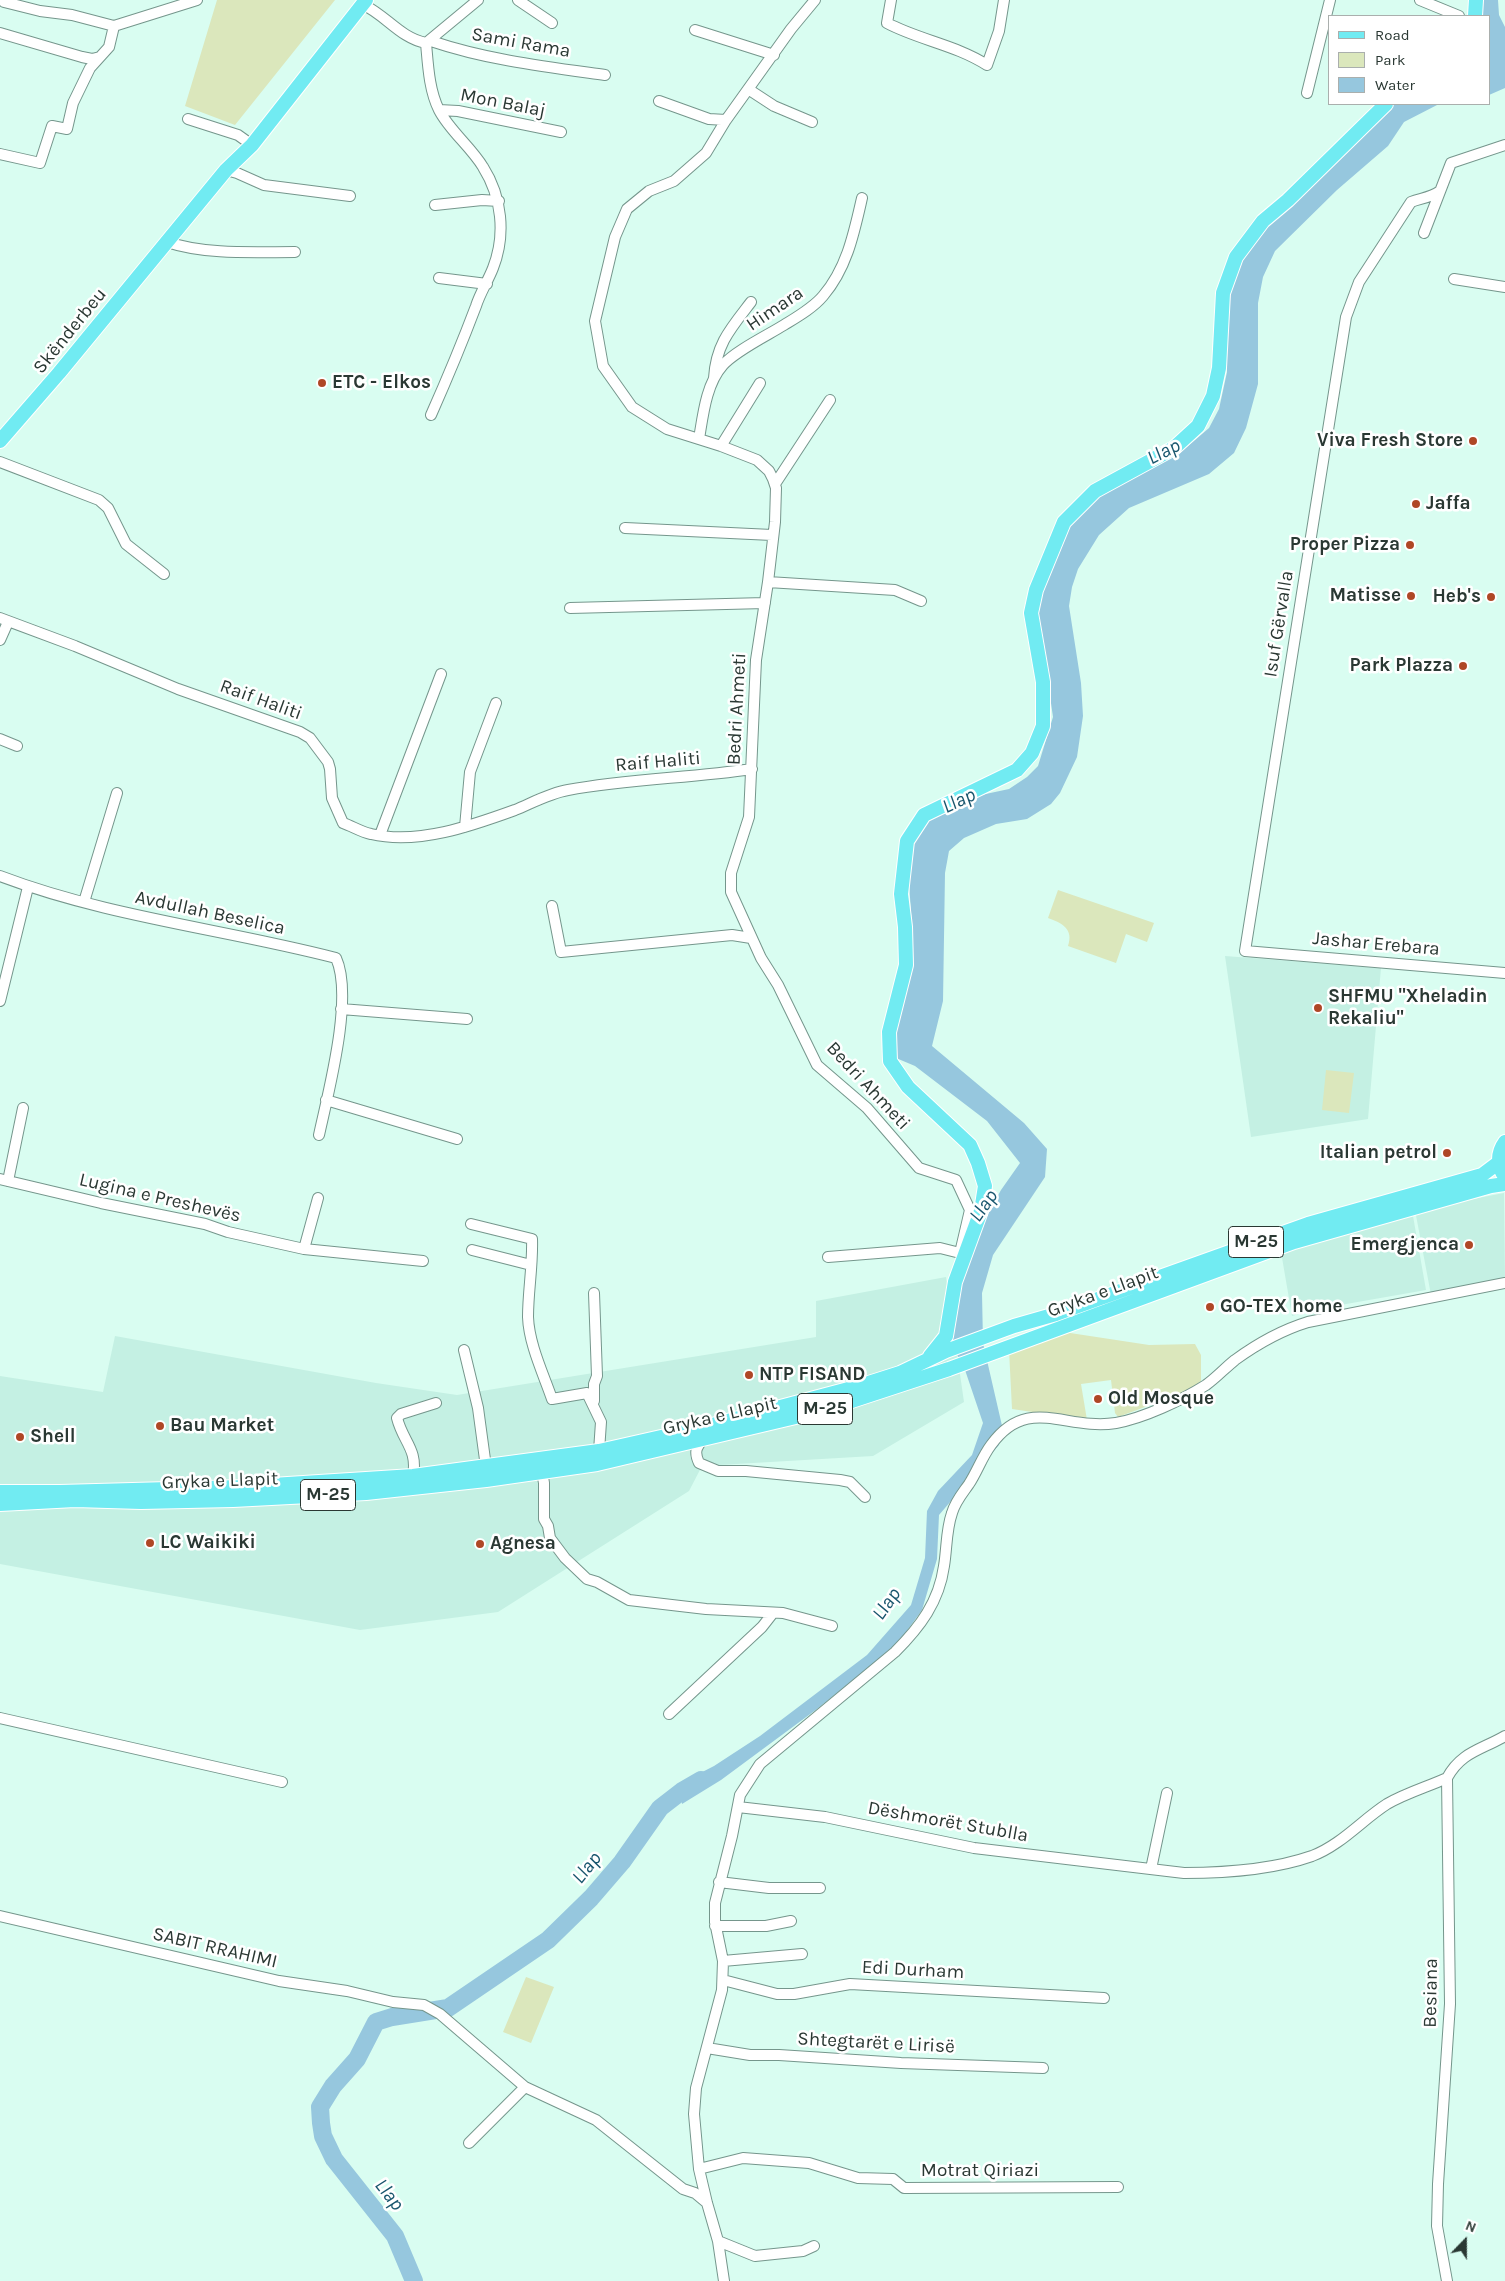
<!DOCTYPE html>
<meta charset="utf-8">
<style>
body{margin:0}
#map{position:relative;width:1505px;height:2281px;overflow:hidden;background:#d9fdf1;font-family:Karla,sans-serif}
canvas{display:block}
.legend{position:absolute;left:1328px;top:15px;width:162px;height:90px;box-sizing:border-box;background:#fff;border:1px solid #aaafad;margin:0;padding:6px 9px;list-style:none;font-size:15px;color:#2a3833}
.legend li{display:flex;align-items:center;gap:10px;height:25px}
.legend b{width:25px;border:1px solid #aaafad}
.north{position:absolute;left:1440px;top:2216px;width:50px;height:50px;-webkit-text-stroke:4px #fff;paint-order:stroke;rotate:22deg;font-size:14px;font-weight:700;line-height:20px;text-align:center;color:#2a3833}
.north::after{content:'';display:block;margin:auto;width:18px;height:22px;background:#2a3833;clip-path:polygon(50% 0,100% 100%,50% 72%,0 100%)}
</style>
<div id="map">
<canvas width="1505" height="2281"></canvas>
<ul class="legend">
<li><b style="height:6px;background:#71ebf2"></b>Road</li>
<li><b style="height:14px;background:#dbe7bc"></b>Park</li>
<li><b style="height:14px;background:#96c7de"></b>Water</li>
</ul>
<div class="north">N</div>
</div>
<script>
const context = document.querySelector('canvas').getContext('2d');
context.lineJoin = 'round';
function fillPath(path, color) { context.fillStyle = color; context.fill(path, 'evenodd'); }
function stroke(path, color, width, dash) { context.strokeStyle = color; context.lineWidth = width; context.lineCap = dash ? 'butt' : 'round'; context.setLineDash(dash || []); context.stroke(path); }
function label(font, color, halo, rows, align = 'center') {
  context.font = font + ' Karla,sans-serif'; context.lineWidth = 5; context.setLineDash([]); context.textBaseline = 'middle'; context.strokeStyle = halo; context.fillStyle = color; for (const [text, x, y, turn = 0] of rows) {
    context.save(); context.translate(x, y); context.rotate((+turn || 0) * Math.PI / 180); context.textAlign = isNaN(turn) ? turn : align; if (halo) context.strokeText(text, 0, 0); context.fillText(text, 0, 0); context.restore();
  }
}
fillPath(new Path2D(`
 M1225 956 1381 968 1368 1119 1251 1137Z
 M1504 1193 1505 1281 1431 1295 1415 1210Z
 M1413 1216 1426 1290 1312 1310 1292 1316 1280 1246Z
 M946 1277 964 1402 873 1456 702 1466 689 1491 498 1612 360 1630 0 1564V1376L103 1392 115 1336 376 1383 457 1395 816 1337V1301Z`), '#c4f0e3');
fillPath(new Path2D(`
 M217 0H335L235 125 185 106Z
 M1058 890 1154 923 1147 942 1126 934 1116 963 1068 946C1074 929 1062 923 1048 918Z
 M1326 1070 1354 1073 1349 1113 1322 1110Z
 M1057 1331 1149 1345 1195 1344 1201 1355V1381L1188 1391 1118 1417 1115 1413 1111 1380 1081 1384 1087 1420 1012 1409 1009 1350Z
 M526 1977 554 1987 531 2043 503 2032Z`), '#dbe7bc');
fillPath(new Path2D(`
 M1477 0H1498L1499 15 1505 27V88L1489 95V16H1478Z
 M1381 104H1439L1404 122 1388 146 1337 190 1275 251 1263 277 1258 303V384L1246 428 1234 453 1209 474 1129 508 1099 535 1078 569 1072 587 1069 606 1081 683 1083 716 1077 757 1060 793 1051 804 1027 819 996 824 964 838 949 851 945 873 943 1001 932 1046 1024 1123 1047 1149 1045 1177 993 1255 982 1293 983 1343 1003 1430 999 1445 939 1515 937 1559 922 1610 901 1639 873 1664 817 1709 721 1780 682 1804 679 1784 714 1766 760 1736 867 1655 911 1605 925 1558 927 1511 938 1491 972 1455 983 1423 965 1370 951 1343 954 1292 966 1254 1001 1190 1020 1163 987 1121 915 1066 896 1058V1027L909 983 913 943 908 867 916 836 928 821 947 808 967 798 1009 789 1027 777 1038 766 1053 717 1036 599 1068 518 1124 475 1181 452 1209 428 1219 409 1227 372 1225 319 1230 281 1244 251Z`), '#96c7de');
stroke(new Path2D(`
 M414 2281 395 2236 334 2159 323 2136 321 2123 320 2107 333 2086 357 2059 376 2022 392 2017 448 2008 548 1940 591 1898 622 1862 660 1808 682 1791 701 1780`), '#96c7de', 18);
const minor = new Path2D(`
 M518 0 552 23
 M815 0 791 29 726 120 706 153 674 181 649 191 627 209 615 237 595 321 603 366 632 407 667 429 721 446 757 460 769 471 773 479 776 488 775 522 768 582 756 660 749 817 731 873V892L761 958 778 985 817 1065 867 1108 919 1168 956 1180 970 1210 960 1253 940 1248 828 1257
 M891 0 887 23C919 40 956 45 987 65L999 31 1004 0
 M1420 0 1459 16
 M4 2 40 11 72 15 114 26 197 0
 M362 4C386 15 400 38 426 43L478 0
 M695 30 774 55
 M0 33 82 57 92 59 100 57
 M431 41C487 60 547 67 605 75
 M426 43C428 65 429 90 439 110 449 130 471 147 483 167 502 197 506 235 493 268 488 281 480 293 476 306 462 343 447 379 431 415
 M748 89 774 106 812 122
 M1307 93 1330 0
 M659 101 709 119 726 120
 M439 110 458 111 561 132
 M188 119 238 135 252 145
 M0 154 40 163 52 126 67 129 73 103 90 68 109 47 114 26
 M226 170 237 173 264 185 350 196
 M1440 191C1430 198 1421 198 1411 202L1359 282 1346 317 1245 951 1505 973
 M435 205 482 200 499 201
 M1424 233 1451 163 1505 145
 M167 242C206 255 254 252 295 252
 M439 278 487 284
 M1454 279 1505 287
 M714 378C716 344 731 328 751 302
 M699 439C703 415 706 384 723 365 735 351 768 335 784 325 797 317 813 308 823 296 847 268 854 233 862 198
 M721 446 760 383
 M0 462 99 500 108 508 126 544 164 574
 M775 484 830 400
 M625 528 772 535
 M768 582 895 590 921 601
 M570 608 765 603
 M0 618 75 646 178 689 300 732 310 738 328 762 330 769 332 798 343 823C352 826 361 832 371 834 418 845 471 826 515 810 532 803 550 793 568 790 629 779 691 778 752 769
 M0 640 8 622
 M0 739 17 746
 M465 827 470 772 496 703
 M380 835 441 674
 M0 876C108 917 224 929 336 958 354 997 328 1093 319 1135
 M84 902 117 793
 M552 906 561 952 732 935 751 938
 M0 1001 28 887
 M341 1009 467 1019
 M326 1100 457 1139
 M0 1179 101 1203 205 1224 228 1232 304 1249 423 1261
 M8 1181 23 1108
 M471 1224 532 1239C533 1265 528 1291 528 1317 529 1344 543 1373 552 1399L587 1393 601 1422 599 1451
 M304 1249 318 1198
 M472 1250 531 1265
 M464 1350 478 1408 486 1467
 M594 1401V1384L597 1376 594 1293
 M703 1439C696 1448 694 1452 699 1463L718 1471H746L840 1480 850 1482 865 1497
 M542 1472 544 1483V1519L548 1526 550 1538 565 1558 587 1579 597 1582 629 1600 706 1609 783 1613 832 1626
 M413 1476C418 1449 403 1442 397 1418L401 1414 436 1403
 M669 1714 762 1627 773 1613
 M0 1718 282 1782
 M738 1807 825 1817 974 1848 1184 1873C1227 1873 1272 1870 1312 1856 1341 1845 1362 1820 1387 1804 1406 1793 1427 1787 1447 1778
 M1151 1869 1167 1793
 M719 1882 769 1888H820
 M0 1916 279 1981 347 1991 393 2002 424 2005 440 2014 525 2087 596 2120 683 2189 695 2193 707 2203
 M715 1926H766L791 1921
 M723 1961 802 1954
 M723 1980 777 1994H794L850 1984 1104 1998
 M707 2048 750 2055H779L901 2063 1043 2068
 M469 2143 525 2087
 M699 2169 743 2158 809 2163 858 2178 893 2179 904 2188 1118 2187
 M718 2241 755 2256 803 2251 814 2246
 M724 2281 718 2241 707 2203 699 2169 694 2114 696 2088 722 1990 723 1961 715 1922V1903L732 1836 740 1795 760 1764 895 1652C920 1627 939 1602 944 1566 947 1548 946 1530 952 1513 955 1502 962 1494 969 1484 977 1472 982 1457 991 1445 1028 1394 1065 1431 1116 1423 1144 1418 1182 1400 1206 1385 1216 1378 1225 1368 1235 1360 1257 1344 1282 1330 1308 1322L1505 1283
 M1447 2281 1437 2226 1438 2184 1450 2004 1447 1778C1461 1752 1481 1750 1505 1736`);
const major = new Path2D(`
 M1475 16 1476 0
 M0 441 59 373 226 170 252 145 366 0
 M1505 1142C1497 1153 1497 1166 1505 1177
 M930 1356 946 1336 955 1282 981 1211 985 1186 978 1163 970 1145 908 1087 890 1061 889 1032 906 965 905 927 901 894 907 841 924 815 1017 770 1032 753 1043 726V682L1031 613 1036 590 1064 522 1095 491 1174 448 1198 426 1213 396 1219 368 1223 293 1236 257 1263 221 1288 200 1386 104
 M0 1492H60L241 1487 413 1476 599 1451 701 1428 856 1387 900 1373 946 1351 1014 1326 1056 1314 1308 1224 1482 1175 1498 1163
 M0 1504 75 1500 141 1502 233 1500 366 1493 486 1480 597 1464 821 1411 949 1369 1294 1242 1491 1186 1505 1184`);
stroke(minor, '#75968c', 12);
stroke(major, '#fff', 16);
stroke(minor, '#fff', 10);
stroke(major, '#71ebf2', 14);
for (const [x, y, r, color] of [
 [322,383,5,"#af4726"],
 [1473,441,5,"#af4726"],
 [1416,504,5,"#af4726"],
 [1410,545,5,"#af4726"],
 [1411,596,5,"#af4726"],
 [1491,597,5,"#af4726"],
 [1463,666,5,"#af4726"],
 [1318,1008,5,"#af4726"],
 [1447,1153,5,"#af4726"],
 [1469,1245,5,"#af4726"],
 [1210,1307,5,"#af4726"],
 [749,1375,5,"#af4726"],
 [1098,1399,5,"#af4726"],
 [160,1426,5,"#af4726"],
 [20,1437,5,"#af4726"],
 [150,1543,5,"#af4726"],
 [480,1544,5,"#af4726"]
]) { const dot = new Path2D(); dot.arc(x, y, r, 0, 2 * Math.PI); context.fillStyle = color; context.fill(dot); stroke(dot, '#fff', 2); }
for (const [x, y, w] of [
 [1256,1242,55],
 [825,1409,55],
 [328,1495,55]
]) { const box = new Path2D(); box.roundRect(x - w / 2, y - 15.5, w, 31, 4); context.fillStyle = '#fff'; context.fill(box); stroke(box, '#2a3833', 1); }
label('bold 18px', '#2a3833', null, [
 ["M-25",1256,1242],
 ["M-25",825,1409],
 ["M-25",328,1495]
]);
label('19px', '#2a3833', '#fff', [
 ["Sami Rama",521,43,10],
 ["Mon Balaj",503,103,11],
 ["Himara",775,309,-34],
 ["Skënderbeu",70,331,-51],
 ["Isuf Gërvalla",1279,624,-81],
 ["Raif Haliti",261,700,20],
 ["Bedri Ahmeti",737,709,-87],
 ["Raif Haliti",658,762,-5],
 ["Avdullah Beselica",210,913,12],
 ["Jashar Erebara",1376,944,5],
 ["Bedri Ahmeti",868,1086,47],
 ["Lugina e Preshevës",160,1198,13],
 ["Gryka e Llapit",1103,1292,-20],
 ["Gryka e Llapit",720,1416,-13],
 ["Gryka e Llapit",220,1481,-2],
 ["Dëshmorët Stublla",948,1822,10],
 ["SABIT RRAHIMI",215,1948,13],
 ["Edi Durham",913,1970,3],
 ["Besiana",1431,1993,-89],
 ["Shtegtarët e Lirisë",876,2043,3],
 ["Motrat Qiriazi",980,2171]
]);
label('bold 19px', '#2a3833', '#fff', [
 ["ETC - Elkos",332,383],
 ["Viva Fresh Store",1463,441,"right"],
 ["Jaffa",1426,504],
 ["Proper Pizza",1400,545,"right"],
 ["Matisse",1401,596,"right"],
 ["Heb's",1481,597,"right"],
 ["Park Plazza",1453,666,"right"],
 ["SHFMU \"Xheladin",1328,997],
 ["Rekaliu\"",1328,1019],
 ["Italian petrol",1437,1153,"right"],
 ["Emergjenca",1459,1245,"right"],
 ["GO-TEX home",1220,1307],
 ["NTP FISAND",759,1375],
 ["Old Mosque",1108,1399],
 ["Bau Market",170,1426],
 ["Shell",30,1437],
 ["LC Waikiki",160,1543],
 ["Agnesa",490,1544]
], 'left');
label('italic 20px', '#18556d', '#fff', [
 ["Llap",1164,452,-27],
 ["Llap",959,801,-25],
 ["Llap",984,1206,-55],
 ["Llap",887,1604,-55],
 ["Llap",587,1868,-51],
 ["Llap",389,2195,52]
]);
</script>
